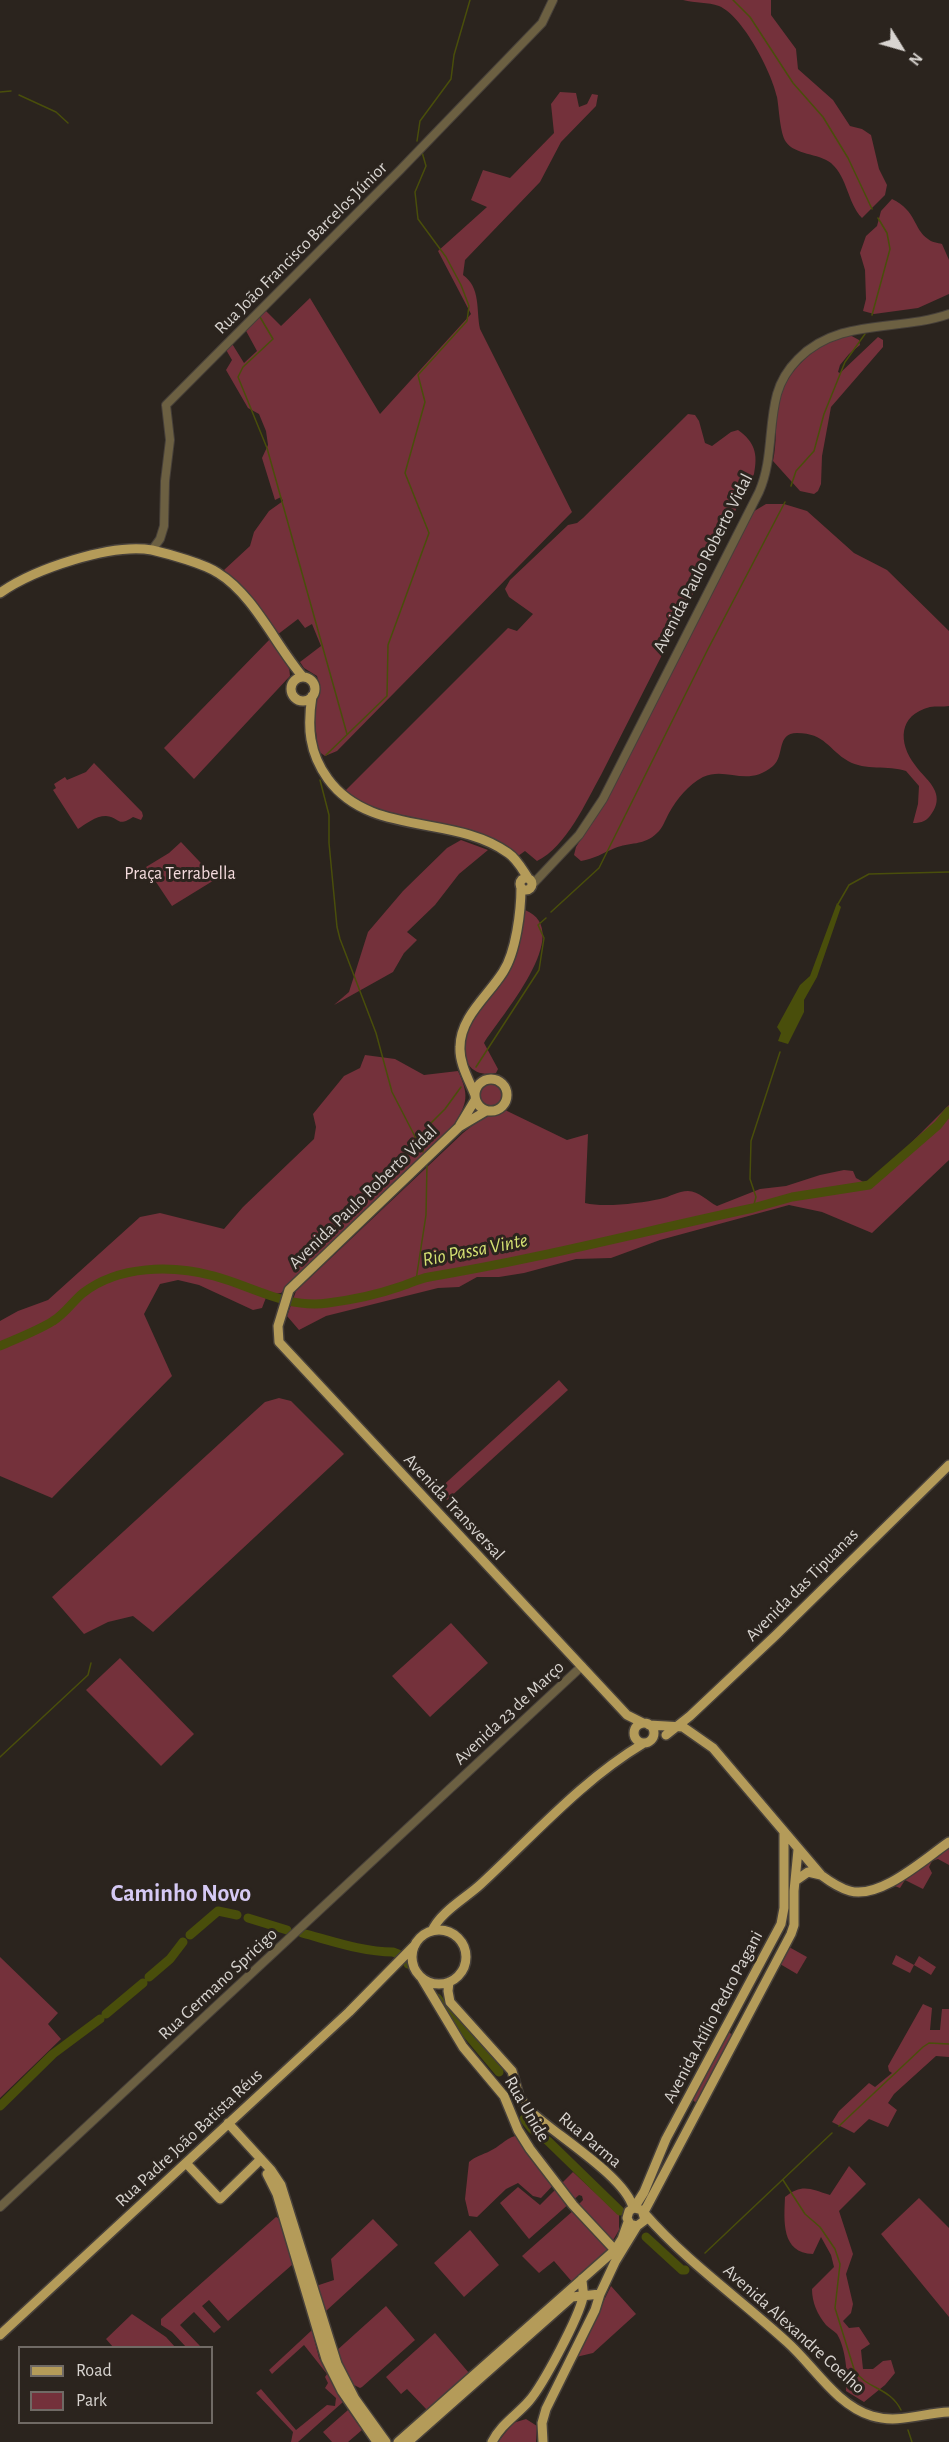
<!DOCTYPE html>
<meta charset="utf-8">
<style>
body{margin:0}
#map{position:relative;width:949px;height:2442px;overflow:hidden;background:#2b241e;font-family:"Alegreya Sans",sans-serif}
canvas{display:block}
.legend{position:absolute;left:18px;top:2346px;width:195px;height:78px;box-sizing:border-box;background:#2b241e;border:2px solid #706a65;margin:0;padding:8px 10px;list-style:none;font-size:18px;color:#d8d4d0}
.legend li{display:flex;align-items:center;gap:12px;height:30px}
.legend b{width:30px;border:2px solid #706a65}
.north{position:absolute;left:871px;top:18px;width:60px;height:60px;-webkit-text-stroke:4px #2b241e;paint-order:stroke;rotate:127deg;font-size:16px;font-weight:700;line-height:24px;text-align:center;color:#d8d4d0}
.north::after{content:'';display:block;margin:auto;width:21px;height:27px;background:#d8d4d0;clip-path:polygon(50% 0,100% 100%,50% 72%,0 100%)}
</style>
<div id="map">
<canvas width="949" height="2442"></canvas>
<ul class="legend">
<li><b style="height:8px;background:#b49b59"></b>Road</li>
<li><b style="height:16px;background:#74313b"></b>Park</li>
</ul>
<div class="north">N</div>
</div>
<script>
const context = document.querySelector('canvas').getContext('2d');
context.lineJoin = 'round';
function fillPath(path, color) { context.fillStyle = color; context.fill(path, 'evenodd'); }
function stroke(path, color, width, dash) { context.strokeStyle = color; context.lineWidth = width; context.lineCap = dash ? 'butt' : 'round'; context.setLineDash(dash || []); context.stroke(path); }
function label(font, color, halo, rows, align = 'center') {
  context.font = font + ' "Alegreya Sans",sans-serif'; context.lineWidth = 6; context.setLineDash([]); context.textBaseline = 'middle'; context.strokeStyle = halo; context.fillStyle = color; for (const [text, x, y, turn = 0] of rows) {
    context.save(); context.translate(x, y); context.rotate((+turn || 0) * Math.PI / 180); context.textAlign = isNaN(turn) ? turn : align; if (halo) context.strokeText(text, 0, 0); context.fillText(text, 0, 0); context.restore();
  }
}
fillPath(new Path2D(`
 M683 0H771V15L796 49 798 69 833 100 850 126 862 129 871 135 879 169 887 185 885 195 862 218C847 202 848 178 831 163 818 153 795 155 786 142 780 134 779 108 777 97 772 73 743 16 719 6 708 2 695 3 683 0Z
 M560 92 576 93 579 107 587 104 592 94 598 95 596 106 561 142 540 182 465 260 463 275C481 288 476 309 480 329L572 512 337 751 325 756 318 751 314 712 320 686 317 676 304 668 300 662 321 646 312 624 305 628 298 619 277 635 224 570 250 546 254 532 269 511 283 501 281 497 275 500 262 458 268 445 266 431 259 414 248 408 226 370 232 360 225 348 231 342 244 363 257 351 245 329 264 309 281 326 310 298 380 414 471 314 438 251 487 207 471 200 483 170 510 178 554 133 551 104Z
 M892 199C917 211 913 229 928 239 931 242 938 243 942 244L949 260V294L918 308 874 314 863 311 866 299 865 270 860 253 866 236 877 226 881 211Z
 M848 334 859 340 860 345 849 354 840 365 838 372 840 373 878 337 883 340V347L831 407 822 456 821 484 818 491 814 494 800 491 773 461C777 443 775 424 778 405 784 371 817 343 848 334Z
 M688 414 695 415 699 421 705 443 712 446 731 432 738 430C755 442 758 454 754 474L601 775C586 802 566 847 537 861L525 851 518 856C498 830 406 818 373 808 363 805 353 798 344 792L508 628 517 631 533 614 509 597 505 589 510 580 568 525 577 523 583 518Z
 M766 504H784L807 511 854 553 887 570 949 631V706C943 707 936 706 930 707 898 715 898 743 915 765 921 774 931 781 935 791 938 798 937 806 932 813 927 821 922 823 913 823L918 804 919 786 906 771C888 765 865 771 848 761 829 750 825 733 797 733 776 733 785 756 773 766 747 788 727 766 703 777 688 785 677 799 669 813 665 820 663 828 657 833 644 846 629 842 615 848 603 853 594 859 581 861L574 855 576 847 603 804 751 513Z
 M271 638C279 649 290 662 290 676L194 779 164 748Z
 M94 763 142 812 143 816 141 820 133 817C117 828 120 817 106 816 95 816 86 824 78 829L53 790 56 788 54 784 65 777 67 780 86 772Z
 M461 840 488 850 459 874 435 905 407 932 417 940 404 953 393 972 334 1005 349 992 368 932 403 891 447 848Z
 M181 842 216 879 172 906 146 867 169 853Z
 M525 910C577 931 499 1018 484 1043L498 1069 496 1073C485 1075 475 1074 468 1064 450 1034 497 993 510 968 520 951 517 928 525 910Z
 M365 1055 395 1059 424 1075 458 1071C469 1095 468 1102 454 1125L281 1293 267 1295 262 1308 253 1310 199 1285 178 1280 160 1284 144 1314 172 1376 52 1498 0 1476V1321L18 1311 48 1300 140 1217 160 1213 224 1229 243 1207 314 1139 316 1127 313 1114 344 1076 360 1068Z
 M477 1095a14 14 0 1 1 28 0a14 14 0 1 1-28 0Z
 M949 1105V1160L872 1233 822 1212 789 1205 660 1240 611 1258 576 1259 524 1273 499 1277H477L459 1287 438 1288 326 1316 299 1330 287 1316 296 1291 463 1133 487 1114 496 1115 505 1110 567 1140 588 1134 585 1203C604 1208 641 1203 660 1199 670 1197 678 1191 688 1191 699 1191 707 1201 717 1206L760 1189 786 1186 820 1175 844 1170 853 1171 856 1178 869 1185Z
 M559 1380 568 1390 447 1500 438 1490Z
 M279 1398 291 1401 344 1454 153 1632 133 1616 108 1622 84 1634 52 1597 255 1411 265 1402Z
 M451 1623 488 1663 430 1717 392 1676Z
 M120 1658 194 1734 161 1766 86 1690Z
 M949 1843V1865L938 1859 932 1861 929 1867 932 1873 923 1889 905 1880 900 1888 892 1885Z
 M789 1947 807 1957 797 1974 780 1964Z
 M896 1955 914 1965 919 1956 936 1967 931 1975 914 1965 910 1973 892 1964Z
 M0 1957 58 2013 48 2024 61 2039 0 2098Z
 M923 2004 932 2008 930 2030H940L942 2009H949V2057L936 2056 894 2094 888 2103 897 2110 888 2127 869 2119 854 2133 832 2122 839 2111 869 2083 875 2087 892 2073 889 2071 888 2066Z
 M728 2031 732 2035 698 2101 695 2102 692 2099Z
 M515 2136C531 2140 552 2164 558 2180L541 2198 533 2196 518 2183 506 2189 477 2217 469 2216 465 2199 469 2162C476 2156 482 2155 490 2151 499 2147 505 2139 515 2136Z
 M849 2166 866 2184 839 2211 853 2254 846 2274 853 2304 851 2313 843 2321 849 2328 859 2327 870 2344 861 2350 863 2369H873L883 2361 891 2360 895 2373 885 2385 864 2402 846 2391C848 2375 846 2349 837 2334 834 2331 829 2328 826 2325 817 2314 812 2302 812 2289L834 2267 831 2255 821 2237 813 2254C781 2253 784 2221 785 2197 802 2183 811 2189 830 2195Z
 M573 2172 619 2215V2230L612 2242 578 2205 583 2200 582 2196 579 2195 529 2239 500 2203 518 2187 540 2205Z
 M919 2198 949 2228V2317L881 2234Z
 M574 2210 609 2250 573 2283 554 2261 539 2273 522 2256Z
 M276 2217 282 2220 293 2264 228 2321 209 2300 202 2306 221 2327 214 2333 194 2312 180 2325 200 2346 186 2347 172 2332 161 2325V2319Z
 M373 2219 398 2245 326 2311 316 2286 334 2280 331 2259Z
 M470 2230 499 2265 464 2297 434 2263Z
 M611 2286 636 2314 593 2353 576 2357Z
 M386 2306 415 2340 362 2387 360 2388 352 2384 335 2352Z
 M132 2314 166 2337 175 2347H113L106 2339Z
 M312 2330 319 2358 343 2402 298 2442H291L293 2432 256 2393 261 2389 296 2430 327 2405 335 2406 336 2398 325 2388 328 2383 325 2377 327 2374 304 2345 272 2374 269 2370Z
 M435 2333 469 2373 427 2410 407 2389 401 2394 386 2377Z
 M348 2410 362 2430 348 2442H332L323 2432Z
 M526 2419 537 2426 536 2442H498L513 2423Z`), '#74313b');
fillPath(new Path2D(`
 M837 903 841 907 817 977 804 1000V1012L788 1044 778 1041 781 1033 777 1027 800 985 810 976Z`), '#494e0b');
stroke(new Path2D(`
 M733 0 750 17 793 83 823 117 848 158 872 209
 M0 92 11 91
 M19 95 56 112 68 123
 M417 141 420 121 451 79 454 55 470 0
 M872 315 890 249 887 233 878 218
 M260 317 273 339 243 367 238 377 267 448 347 734
 M791 486 796 471 814 451 824 414 845 362 865 334
 M326 755 387 696 388 645 429 533 405 473 425 402 418 375 467 321 469 306 461 285 446 257 418 219 415 192 426 166 422 152
 M320 780 329 815V843L337 927 340 939 376 1033 392 1092 423 1152
 M838 904 849 885 869 874 949 872
 M551 912 599 868 708 649 785 502
 M476 1067 539 970 544 938 538 925 546 918
 M423 1151 428 1126 445 1109 461 1087
 M753 1208 756 1197 750 1179 751 1141 780 1052
 M416 1280 426 1215 427 1165
 M0 1757 88 1675 91 1663
 M839 2126 923 2047 929 2043 949 2044
 M783 2180 805 2214 820 2227 835 2249 840 2264 835 2308 854 2369C866 2390 889 2386 901 2410
 M705 2253 832 2133
 M908 2430 912 2442`), '#494e0b', 1.5);
stroke(new Path2D(`
 M0 1346C18 1338 37 1331 53 1321 65 1314 73 1301 83 1293 119 1265 172 1265 214 1276 252 1286 286 1309 328 1303 351 1300 376 1295 399 1287 409 1284 418 1279 429 1277 538 1259 645 1231 753 1208L792 1197 869 1185 938 1125 949 1111
 M248 1918 287 1930
 M302 1933C332 1941 363 1952 393 1952L398 1954
 M190 1935 218 1911 237 1915
 M408 1964 411 1965
 M149 1977 170 1959 183 1942
 M437 1998 499 2072
 M106 2014 143 1983
 M0 2106 53 2054 100 2019
 M524 2119 532 2129 548 2141 620 2211
 M646 2237 682 2270H685`), '#494e0b', 9);
const minor = new Path2D(`
 M152 550 160 539 164 526 165 481 170 440 166 405 400 170 542 23 553 0
 M532 885 579 835 603 799 759 492C773 460 768 427 777 394 781 380 788 369 798 359 839 317 899 332 949 314
 M0 2207 582 1666`);
const major = new Path2D(`
 M0 593C34 569 111 543 152 550 169 554 205 564 218 573 254 595 276 646 303 677
 M291 689a12 12 0 1 1 24 0a12 12 0 1 1-24 0Z
 M312 696C307 727 309 753 328 779 370 837 454 814 508 853 517 859 522 869 528 878
 M520 884a6 6 0 1 1 12 0a6 6 0 1 1-12 0Z
 M475 1095a16 16 0 1 1 32 0a16 16 0 1 1-32 0Z
 M475 1095C469 1080 459 1063 460 1047 460 1017 488 996 503 972 516 952 521 911 521 887
 M486 1111 459 1127 289 1290 278 1326 279 1342 627 1715 643 1723
 M460 1125 475 1100
 M634 1733a10 10 0 1 1 20 0a10 10 0 1 1-20 0Z
 M649 1725 683 1727 713 1748 821 1875C829 1881 839 1888 850 1891 881 1899 924 1859 949 1842
 M666 1735 690 1716 776 1635 949 1465
 M795 1881 808 1872 821 1875
 M412 1957a27 27 0 1 1 54 0a27 27 0 1 1-54 0Z
 M432 1931C440 1912 466 1898 481 1884 534 1835 582 1780 644 1743
 M421 1977 463 2047 504 2096 518 2130 530 2149 573 2205 615 2250
 M449 1982 448 1991 450 2002 512 2071 519 2096 526 2107C550 2132 626 2176 633 2208
 M228 2123 271 2170 281 2185 337 2364 355 2399 386 2442
 M186 2163 220 2199 261 2159
 M267 2174 277 2194 326 2359 342 2391 377 2442
 M634 2208 644 2192 666 2139 781 1924 784 1908V1833
 M644 2212 791 1934 794 1925V1891L798 1850
 M645 2214C687 2262 740 2299 787 2342 814 2366 836 2405 872 2416 898 2424 923 2413 949 2412
 M0 2335 349 2012 415 1945
 M398 2442 615 2250 622 2239 628 2222
 M408 2442 572 2297 600 2294 615 2262 637 2226 645 2220 642 2210 634 2208 629 2211 627 2218 630 2224 637 2226
 M492 2442C501 2424 517 2415 529 2401 543 2385 579 2317 583 2297 584 2292 582 2285 582 2279
 M543 2442 542 2423 546 2409 595 2310 600 2294`);
stroke(minor, '#47403a', 10);
stroke(major, '#47403a', 12);
stroke(minor, '#6c6042', 8);
stroke(major, '#b49b59', 9);
label('18px', '#d8d4d0', '#2b241e', [
 ["Rua João Francisco Barcelos Júnior",301,248,-45],
 ["Avenida Paulo Roberto Vidal",703,563,-63],
 ["Avenida Paulo Roberto Vidal",363,1197,-44],
 ["Avenida Transversal",454,1507,47],
 ["Avenida das Tipuanas",802,1585,-45],
 ["Avenida 23 de Março",509,1713,-43],
 ["Rua Germano Spricigo",218,1984,-43],
 ["Avenida Atílio Pedro Pagani",713,2017,-62],
 ["Rua Unide",527,2109,60],
 ["Rua Padre João Batista Réus",189,2138,-43],
 ["Rua Parma",590,2140,40],
 ["Avenida Alexandre Coelho",794,2329,42]
]);
label('18px', '#f3dadc', '#2b241e', [
 ["Praça Terrabella",180,874]
]);
label('italic 20px', '#d5e172', '#2b241e', [
 ["Rio Passa Vinte",475,1250,-11]
]);
label('bold 24px', '#d5c9f4', '#2b241e', [
 ["Caminho Novo",181,1894]
]);
</script>
